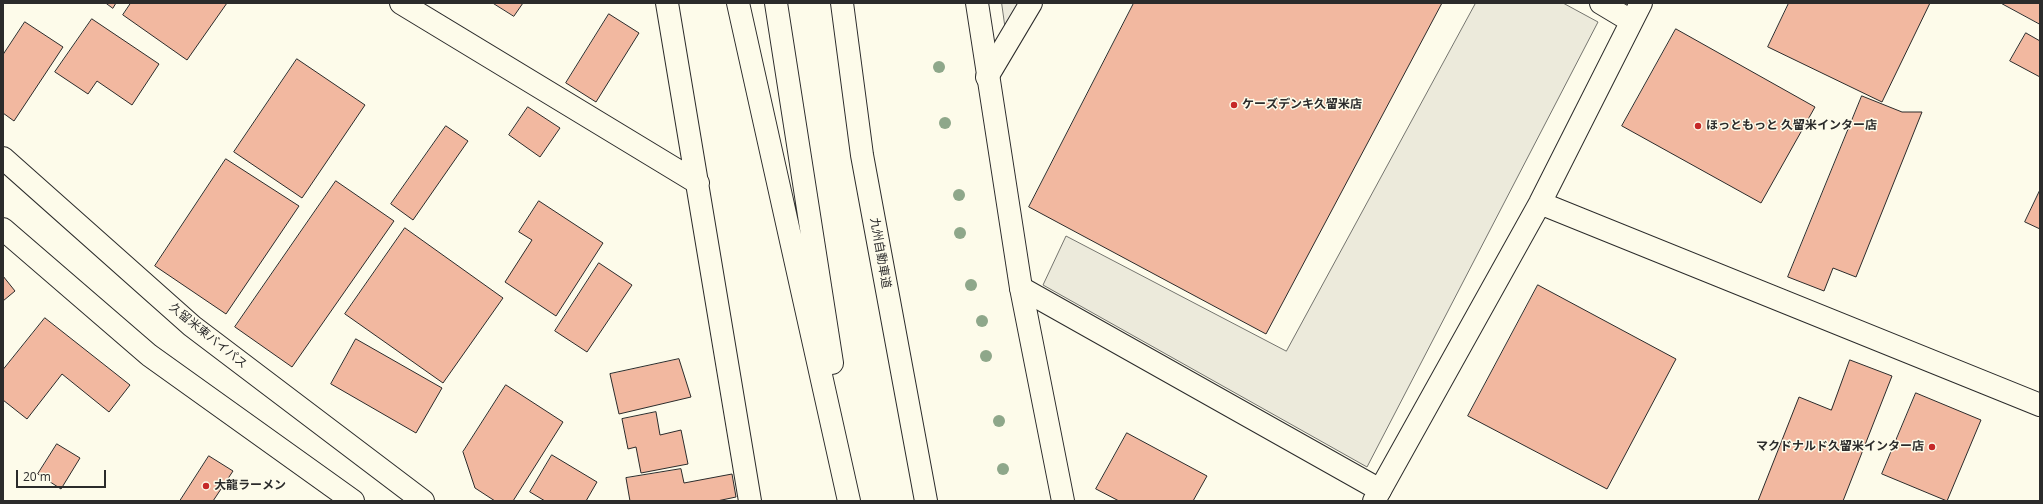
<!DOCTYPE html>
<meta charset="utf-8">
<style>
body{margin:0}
#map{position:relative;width:2043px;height:504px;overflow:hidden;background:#fdfbea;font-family:"Open Sans",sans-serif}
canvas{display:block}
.frame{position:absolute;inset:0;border:4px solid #2b2b2b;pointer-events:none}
.scale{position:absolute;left:16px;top:470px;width:90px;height:18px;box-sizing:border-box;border:2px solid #2b2b2b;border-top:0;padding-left:5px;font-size:12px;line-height:14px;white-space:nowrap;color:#2b2b2b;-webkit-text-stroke:3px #fdfbea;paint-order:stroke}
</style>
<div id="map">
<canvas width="2043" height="504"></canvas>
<div class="frame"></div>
<div class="scale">20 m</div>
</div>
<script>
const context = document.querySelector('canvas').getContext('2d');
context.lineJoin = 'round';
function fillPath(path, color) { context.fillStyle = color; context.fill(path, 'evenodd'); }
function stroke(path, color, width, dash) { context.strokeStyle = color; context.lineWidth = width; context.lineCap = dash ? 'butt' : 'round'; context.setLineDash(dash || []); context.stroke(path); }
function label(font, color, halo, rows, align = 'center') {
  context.font = font + ' "Open Sans","Noto Sans JP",sans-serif'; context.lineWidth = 3; context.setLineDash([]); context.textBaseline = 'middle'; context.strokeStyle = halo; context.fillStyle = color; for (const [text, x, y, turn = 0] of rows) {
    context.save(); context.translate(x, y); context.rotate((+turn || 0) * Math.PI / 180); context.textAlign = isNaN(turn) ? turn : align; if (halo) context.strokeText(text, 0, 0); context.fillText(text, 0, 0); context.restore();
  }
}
const parking = new Path2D(`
 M1002 3H1022L1006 33Z
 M1476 3H1563L1598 22 1367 467 1043 285 1066 236 1286 351Z`);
fillPath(parking, '#eceadb');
stroke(parking, '#74746e', 1);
const building = new Path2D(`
 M106 3H116L113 8Z
 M131 3H227L187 60 123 15Z
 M493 3H523L514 16Z
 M1134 3H1442L1266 334 1029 207Z
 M1789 3H1930L1882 102 1768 47Z
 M2001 3H2040V24Z
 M609 14 639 33 596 102 566 83Z
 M92 19 159 64 132 105 97 81 88 94 55 72Z
 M25 22 63 47 14 121 3 113V55Z
 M1676 29 1815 107 1761 203 1622 126Z
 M2026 33 2040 41V77L2010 61Z
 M297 59 365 105 302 198 234 152Z
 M1862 96 1902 112H1922L1856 277 1833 268 1824 291 1788 277Z
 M528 107 560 128 540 157 509 135Z
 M446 126 468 141 413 220 391 204Z
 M226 159 299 206 226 314 155 266Z
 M336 181 394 221 292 367 235 327Z
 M2040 190V229L2025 222Z
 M539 201 603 243 556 316 505 282 532 240 519 232Z
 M405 228 503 298 443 383 345 314Z
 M599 263 632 285 587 352 555 331Z
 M3 276 15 291 3 301Z
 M1538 285 1676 359 1607 489 1468 416Z
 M45 318 130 385 109 412 62 374 27 419 3 400V370Z
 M356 339 442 388 416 433 331 384Z
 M679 359 691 397 619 414 610 374Z
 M1850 360 1892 376 1843 501H1758L1799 397 1831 410Z
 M506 385 563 422 513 501H495L475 488 463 452Z
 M1916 393 1981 420 1947 501 1882 474Z
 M656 412 660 435 681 430 688 464 641 473 636 447 628 449 622 419Z
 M1127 433 1207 476 1193 501H1119L1096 489Z
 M57 444 80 458 61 489 38 474Z
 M552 455 597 482 586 501H545L530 492Z
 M209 456 233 471 213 501H180Z
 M681 469 684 483 732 474 736 497 717 501H630L626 478Z`);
fillPath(building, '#f2b8a0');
stroke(building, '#2b2b2b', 1);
const minor = new Path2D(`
 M987 77 1031 3
 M1021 288 1380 490`);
const tertiary = new Path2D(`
 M401 3 698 183
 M667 3 750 501
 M977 3 1021 288 1063 501
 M1601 3 1631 21
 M1540 203 2040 405
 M1374 501 1540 203 1641 3`);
const trunk = new Path2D(`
 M3 158 192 326 423 501
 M3 229 149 355 353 501`);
const motorway = new Path2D(`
 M738 3 849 501
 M776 3 832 363
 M842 3 862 155 926 501`);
stroke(minor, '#2b2b2b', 24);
stroke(tertiary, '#2b2b2b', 24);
stroke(trunk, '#2b2b2b', 24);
stroke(motorway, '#2b2b2b', 24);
stroke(minor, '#fdfbea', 22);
stroke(tertiary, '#fdfbea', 22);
stroke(trunk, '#fdfbea', 22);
stroke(motorway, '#fdfbea', 22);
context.fillStyle = '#8ea78a';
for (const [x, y] of [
 [939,67],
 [945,123],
 [959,195],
 [960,233],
 [971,285],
 [982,321],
 [986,356],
 [999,421],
 [1003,469]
]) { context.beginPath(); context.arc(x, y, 6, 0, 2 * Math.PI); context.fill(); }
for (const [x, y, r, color] of [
 [1234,105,4,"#c62828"],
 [1698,126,4,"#c62828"],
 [1932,447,4,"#c62828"],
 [206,486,4,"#c62828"]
]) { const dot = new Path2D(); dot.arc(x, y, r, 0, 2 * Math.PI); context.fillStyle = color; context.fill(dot); stroke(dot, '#fdfbea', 1.5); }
label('bold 12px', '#2b2b2b', '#fdfbea', [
 ["ケーズデンキ久留米店",1242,105],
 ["ほっともっと 久留米インター店",1706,126],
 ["マクドナルド久留米インター店",1924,447,"right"],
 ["大龍ラーメン",214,486]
], 'left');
label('12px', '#2b2b2b', '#fdfbea', [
 ["九州自動車道",880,253,80],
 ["久留米東バイパス",208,336,39]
]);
</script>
